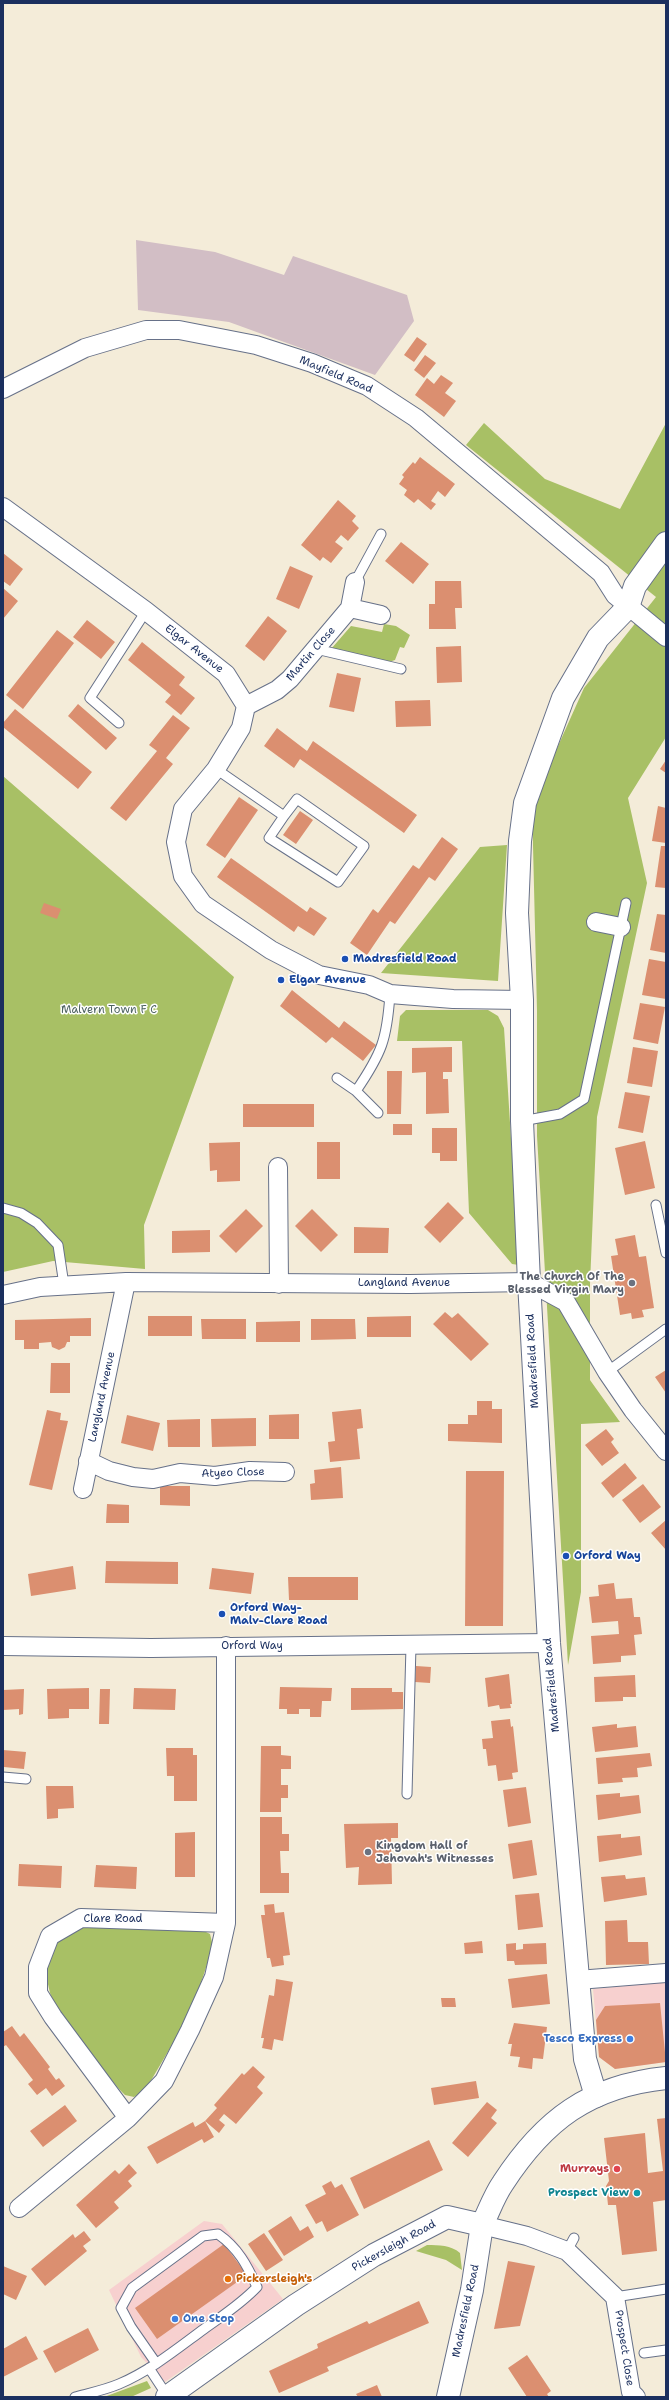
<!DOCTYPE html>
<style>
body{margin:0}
#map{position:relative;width:669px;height:2400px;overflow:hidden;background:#f4ecd9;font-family:"Shantell Sans",sans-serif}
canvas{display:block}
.frame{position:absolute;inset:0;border:4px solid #1b2f5e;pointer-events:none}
</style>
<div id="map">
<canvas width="669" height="2400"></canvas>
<div class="frame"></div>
</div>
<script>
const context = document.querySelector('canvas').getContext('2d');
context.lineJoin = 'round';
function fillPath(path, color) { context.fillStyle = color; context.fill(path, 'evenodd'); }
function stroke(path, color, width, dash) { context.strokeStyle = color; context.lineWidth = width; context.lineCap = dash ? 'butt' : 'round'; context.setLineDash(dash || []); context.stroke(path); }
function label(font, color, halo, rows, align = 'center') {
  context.font = font + ' "Shantell Sans",sans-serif'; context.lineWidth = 3; context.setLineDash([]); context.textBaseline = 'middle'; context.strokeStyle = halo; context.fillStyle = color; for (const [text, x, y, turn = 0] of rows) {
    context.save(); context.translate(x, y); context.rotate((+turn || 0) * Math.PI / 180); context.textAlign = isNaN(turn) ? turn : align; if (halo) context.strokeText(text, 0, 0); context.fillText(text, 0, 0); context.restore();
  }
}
fillPath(new Path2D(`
 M666 1982V2062L615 2069 599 2057 593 1989Z
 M204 2221 222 2224 283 2299 165 2382 141 2357 109 2290Z`), '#f7d0cf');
fillPath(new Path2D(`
 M136 240 215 252 284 275 293 256 407 295 414 321 375 375 229 322 138 310Z`), '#d2bec5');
fillPath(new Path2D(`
 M484 423 545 479 620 509 666 423V737L628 798 647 883 597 1117 590 1284V1380L620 1422 581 1424V1592L568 1665 537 1136V1011L532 804 584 688 656 597 466 445Z
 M384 624 396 626 410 635 404 648 400 647 395 660 386 663 331 649 351 626 382 632Z
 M3 776 234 977 144 1225 145 1269 53 1261 3 1272Z
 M507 845 498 981 381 973 480 847Z
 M406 1010H488L498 1016 504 1028 519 1265 512 1264 469 1213 462 1041H397L400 1016Z
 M77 1927 200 1929 210 1934 213 1946 200 1986 183 2026 146 2089 134 2097 125 2095 119 2089 59 2015 50 1993 45 1971 56 1943Z
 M427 2245C439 2245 451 2245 460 2253L462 2270 446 2260 416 2251Z
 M147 2381 151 2388 131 2397H104Z`), '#a8c065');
fillPath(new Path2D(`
 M417 337 427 344 414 362 404 355Z
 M425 355 436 363 424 378 414 370Z
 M441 375 453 383 445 393 456 401 444 417 415 395 427 378 434 384Z
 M420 457 455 484 445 497 438 491 431 501 436 504 431 510 418 499 414 503 404 495 407 490 399 484 404 477 402 475 413 462 415 464Z
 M338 500 356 516 352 521 359 528 348 541 341 535 335 542 343 548 331 563 323 557 320 561 301 545Z
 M401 542 429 564 413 584 385 561Z
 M3 553 23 569 10 586 3 581Z
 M290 566 313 576 299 609 276 599Z
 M435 581H461L462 608H455L456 629H429V604H435Z
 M3 588 18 601 3 619Z
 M268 616 287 631 264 661 245 646Z
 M87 620 115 642 101 659 73 637Z
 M57 630 74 643 23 709 6 695Z
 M142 642 185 677 179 685 195 698 181 715 165 702 171 695 128 660Z
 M461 646 462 682 437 683 436 647Z
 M337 673 361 678 354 712 329 707Z
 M430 700 431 726 396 727 395 701Z
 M78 704 117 738 106 750 68 716Z
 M15 709 92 772 78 789 3 727V723Z
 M173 715 190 728 166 758 173 764 126 821 110 808 157 751 149 745Z
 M277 728 307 751 313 741 417 815 404 833 300 759 294 768 264 746Z
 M666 760V773L660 769Z
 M239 797 258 810 225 858 206 845Z
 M658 806 666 808V843L652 841Z
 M300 811 313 820 296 844 283 835Z
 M442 837 458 849 435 881 429 877 395 924 390 921 367 955 350 943 373 909 378 913 413 865 419 869Z
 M661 846H666V888L655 887Z
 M231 858 307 912 310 907 327 918 314 936 298 926 294 932 217 877Z
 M44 903 61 909 57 919 40 913Z
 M657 914 666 915V953L650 950Z
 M649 959 666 962V999L642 995Z
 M292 990 339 1028 344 1021 376 1045 363 1061 332 1037 326 1043 280 1006Z
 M640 1003 665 1007 658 1044 633 1039Z
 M452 1047V1072H443V1079H448L449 1113 426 1114V1072L412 1073V1048Z
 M633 1047 658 1051 652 1087 627 1083Z
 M387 1071H402L401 1114H387Z
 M625 1092 650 1096 643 1133 618 1128Z
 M243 1104H314V1127H243Z
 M393 1124H412V1135H393Z
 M432 1128H457V1161H440V1153H432Z
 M645 1141 655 1188 625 1195 615 1148Z
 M240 1142V1181L217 1182V1170L210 1171 209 1143Z
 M317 1142H340V1179H317Z
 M448 1202 464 1218 440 1243 424 1227Z
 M246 1209 263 1226 236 1253 219 1236Z
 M312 1209 338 1235 321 1252 295 1226Z
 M354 1227 389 1228 388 1253H354Z
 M210 1230V1252L172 1253V1231Z
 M635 1235 639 1257 646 1256 654 1308 642 1310 644 1317 632 1319 631 1313 620 1315 611 1256 618 1255 615 1239Z
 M445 1312 452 1318 458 1313 489 1344 471 1361 433 1324Z
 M148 1316H192V1336H148Z
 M411 1316V1337H367V1317Z
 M91 1318V1336H70V1342H67L65 1347 59 1350 52 1347 51 1342 39 1343V1349H24V1340H15V1320Z
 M201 1319H246V1339H202Z
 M311 1319H355L356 1339 311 1340Z
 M300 1321V1342H256V1322Z
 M51 1363H70V1393H50Z
 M666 1370V1393L655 1377Z
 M477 1401H492V1409H502V1443L448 1441V1424H468V1415H477Z
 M361 1409 363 1428 357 1429 360 1459 330 1462 328 1442 335 1441 332 1412Z
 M47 1410 61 1413 60 1420 68 1421 52 1490 29 1485Z
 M299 1414V1439H269V1415Z
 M127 1415 160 1423 153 1451 121 1443Z
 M256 1418V1446L212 1447 211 1419Z
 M200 1419V1447H168L167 1420Z
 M606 1429 614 1439 611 1442 619 1453 602 1466 585 1445Z
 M625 1463 637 1478 613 1498 601 1483Z
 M341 1467 343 1498 311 1500 310 1484 315 1483 314 1470Z
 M466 1471H504L503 1626H465Z
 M643 1484 661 1507 640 1523 622 1500Z
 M160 1486H190V1506L160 1505Z
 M107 1504 129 1505V1523H106Z
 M666 1520V1550L651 1533Z
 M106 1561 178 1562V1584L105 1583Z
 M73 1566 76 1589 31 1596 28 1574Z
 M212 1568 254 1573 251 1594 209 1589Z
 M288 1577H358V1600H289Z
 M614 1583 616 1599 632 1598 634 1617H640L642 1634 634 1635 636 1655 621 1656V1662L593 1664 591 1636 619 1634 618 1621 592 1623 589 1597 599 1596 598 1585Z
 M416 1666 431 1667 430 1683 415 1682Z
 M509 1674 512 1704H510L511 1708 500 1709 499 1705 488 1707 485 1678Z
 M635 1675 636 1697H623V1701L595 1702 594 1677Z
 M280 1687 332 1688 331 1701H322L321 1717H310V1709H299V1714H287V1709H279Z
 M89 1688V1709H69V1718L48 1719 47 1689Z
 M134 1688 176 1689 175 1710 133 1709Z
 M351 1688H392V1692H403V1709L351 1710Z
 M24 1689 23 1714 19 1715V1709L3 1710V1690Z
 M100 1689H110L109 1724H99Z
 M510 1719 511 1727 513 1726 518 1772 512 1773 513 1779 498 1781 496 1765 488 1766 486 1749H483L482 1739 493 1738 491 1721Z
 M617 1724V1728L636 1726 638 1747 595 1752 592 1727Z
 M261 1746H281V1755L291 1756V1769H281V1785H288V1798H281V1812H260Z
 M166 1748H193V1755H197V1801H174V1776H167Z
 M3 1750 26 1752 24 1769 4 1767Z
 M650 1753 652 1766 637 1768 638 1777 622 1778 623 1782 598 1784 596 1758Z
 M46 1786H73L74 1808 58 1809V1818L47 1819Z
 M526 1787 531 1823 508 1827 503 1790Z
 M620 1793V1797L639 1795 641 1813 598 1820 596 1795Z
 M260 1817H282V1834H289V1851H280L281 1873H289V1893H260Z
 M398 1823V1838H391L392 1884 358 1885 359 1867 346 1868 344 1824Z
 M195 1832V1877H175V1833Z
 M621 1834V1838L640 1836 642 1855 599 1862 597 1836Z
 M532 1840 537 1875 513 1879 508 1844Z
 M19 1864 62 1866 61 1888 18 1886Z
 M96 1865 137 1867 136 1889 94 1887Z
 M625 1875 626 1879 645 1877 647 1895 604 1902 601 1877Z
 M539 1893 543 1927 518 1930 515 1895Z
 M274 1904 275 1913 284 1912 290 1955 283 1956 284 1965 272 1967 270 1958H267L261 1915H265L264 1905Z
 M627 1920 628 1942H648L649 1964 606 1965 605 1921Z
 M482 1941 483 1953 465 1954 464 1943Z
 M516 1943V1950L523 1949V1944L546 1943 547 1964 515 1965 514 1961H507L506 1944Z
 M547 1974 550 2004 512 2008 508 1979Z
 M276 1979 293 1982 283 2041 274 2039 272 2050 262 2048 264 2038H261L269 1995 274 1996Z
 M441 1998H455L456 2007H442Z
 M660 2003 666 2062 615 2069 599 2057 596 2020 605 2006Z
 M514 2023 547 2027 543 2059 533 2058 532 2069 518 2067 520 2057 510 2056 512 2044H508Z
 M12 2026 20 2037 24 2033 50 2067 48 2069 56 2080 59 2078 65 2086 52 2096 46 2088 37 2095 28 2084 33 2080 6 2045 3 2047V2032Z
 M253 2066 265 2077 257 2087 263 2093 236 2124 224 2114 219 2120 225 2125 219 2133 205 2121 214 2137 204 2143 202 2139 157 2164 147 2147 193 2122 195 2127 205 2121 217 2108 214 2105 242 2073 244 2075Z
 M476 2081 479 2098 434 2105 431 2088Z
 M487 2102 497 2110 491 2118 497 2123 468 2157 452 2143Z
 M65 2105 77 2121 43 2147 30 2131Z
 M666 2118V2200L653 2202 657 2251 622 2255 616 2205H608L606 2186 609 2181 604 2138 645 2133 648 2173 663 2171 657 2119Z
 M429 2140 443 2170 364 2209 350 2178Z
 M129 2164 137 2173 128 2181 132 2186 114 2202 119 2208 96 2228 76 2205 115 2170 119 2174Z
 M331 2181 335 2188 342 2184 359 2215 327 2232 322 2221 316 2224 305 2205 326 2194 322 2186Z
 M291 2216 300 2231 308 2226 314 2237 284 2256 268 2231Z
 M84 2231 91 2240 83 2246 87 2251 45 2286 31 2269 73 2234 75 2238Z
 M264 2233 283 2260 266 2271 248 2244Z
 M224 2244 247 2275 157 2339 135 2308Z
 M508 2261 535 2266 520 2326 494 2329Z
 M3 2266 27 2276 16 2300 3 2294Z
 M419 2301 429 2323 327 2367 329 2371 279 2393 269 2371 318 2348 317 2344 367 2321 369 2324Z
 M88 2328 99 2350 55 2373 43 2351Z
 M26 2336 38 2359 3 2377V2349Z
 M527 2355 551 2391 547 2394 549 2397H527L508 2368Z
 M377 2385 382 2397H358L356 2394Z`), '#db8f70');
const service = new Path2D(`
 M355 582 381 534
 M316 649 401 669
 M119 723 90 698 146 611
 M216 769 284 816 269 838 338 882 364 846 297 799 284 816
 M337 1078 356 1091 378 1113
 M356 1091C382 1053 387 1039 390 994
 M522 1121 560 1114 584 1099 626 903
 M656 1205 666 1253
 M3 1208 21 1213 37 1223 58 1245 64 1285
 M607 1372 666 1329
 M3 1777 26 1779
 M407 1794 411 1646
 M567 2251 574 2238
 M615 2297 666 2289
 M644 2353 666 2350
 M149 2368 168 2397
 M75 2397C90 2393 105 2390 119 2384 150 2371 178 2348 204 2329 222 2316 241 2304 257 2287 247 2265 238 2248 218 2234L203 2236 132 2288 121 2308 131 2327 156 2363`);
const minor = new Path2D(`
 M3 389 85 348 146 330H179L256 345 312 363 367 386 416 418 601 573 615 595 666 637
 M3 507 146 611 226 674 246 706 241 728 216 769 183 809 176 842 183 876 203 904 271 950 319 975 369 985 390 994 453 999 522 1000
 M350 608 381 615
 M246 706 277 690 290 679 350 608 355 582
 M596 922 621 927
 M278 1167 279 1284
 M3 1295 40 1287 126 1282 410 1284 529 1282 566 1302 607 1372 633 1410 666 1451
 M88 1461 109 1471 133 1477 153 1479 180 1473 215 1476 250 1471 285 1472
 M83 1489 126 1282
 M3 1646 151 1648 549 1643
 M578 1980 666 1973
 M128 2118 53 2017 38 1993V1967L50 1936 81 1918 226 1923
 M19 2208 128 2118 164 2081 190 2030 214 1977 226 1923V1646
 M482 2225 527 2236 567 2251 615 2297 631 2392 636 2397`);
const tertiary = new Path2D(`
 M596 2096 585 2059 549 1643 529 1282 522 1121V1000L517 913 520 841 525 803 563 698 598 638 628 607 635 586 666 543
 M448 2397 472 2290 482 2225`);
const secondary = new Path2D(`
 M167 2397 296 2305 374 2255 447 2217 482 2225C489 2211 494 2196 503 2183 544 2120 589 2086 666 2078`);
stroke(service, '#677189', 11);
stroke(minor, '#677189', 20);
stroke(tertiary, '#677189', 24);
stroke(secondary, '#677189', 24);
stroke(service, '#fff', 9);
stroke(minor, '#fff', 18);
stroke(tertiary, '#fff', 22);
stroke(secondary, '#fff', 22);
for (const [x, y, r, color] of [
 [345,959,4,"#1a4fb4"],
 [281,980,4,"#1a4fb4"],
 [632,1283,4,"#6b7280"],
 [566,1556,4,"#1a4fb4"],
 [222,1614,4,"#1a4fb4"],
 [368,1852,4,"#6b7280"],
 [630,2039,4,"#3f7fe0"],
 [617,2169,4,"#e0444e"],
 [637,2193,4,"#0f9aa8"],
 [228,2279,4,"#e8710a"],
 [175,2319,4,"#3f7fe0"]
]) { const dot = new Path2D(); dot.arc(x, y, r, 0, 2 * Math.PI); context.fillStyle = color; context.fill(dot); stroke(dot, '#fff', 1.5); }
label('11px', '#1b2f5e', '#fff', [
 ["Mayfield Road",336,375,23],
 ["Elgar Avenue",194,649,38],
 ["Martin Close",311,654,-49],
 ["Langland Avenue",404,1283],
 ["Madresfield Road",533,1361,-93],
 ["Langland Avenue",102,1397,-78],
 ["Atyeo Close",233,1473,-2],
 ["Orford Way",252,1646],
 ["Madresfield Road",552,1685,-95],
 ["Clare Road",113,1919],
 ["Pickersleigh Road",394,2246,-29],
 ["Madresfield Road",466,2311,-78],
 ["Prospect Close",624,2348,81]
]);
label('bold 11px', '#164399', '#fff', [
 ["Madresfield Road",353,959],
 ["Elgar Avenue",289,980],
 ["Orford Way",574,1556],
 ["Orford Way-",230,1608],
 ["Malv-Clare Road",230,1621]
], 'left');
label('11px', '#4c6260', '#fff', [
 ["Malvern Town F C",109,1010]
]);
label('bold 11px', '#5b616d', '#fff', [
 ["The Church Of The",624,1277],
 ["Blessed Virgin Mary",624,1290],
 ["Kingdom Hall of",376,1846,"left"],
 ["Jehovah's Witnesses",376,1859,"left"]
], 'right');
label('bold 11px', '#366cbe', '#fff', [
 ["Tesco Express",622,2039],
 ["One Stop",183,2319,"left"]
], 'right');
label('bold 11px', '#be3a42', '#fff', [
 ["Murrays",609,2169]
], 'right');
label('bold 11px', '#0d838f', '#fff', [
 ["Prospect View",629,2193]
], 'right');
label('bold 11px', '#c56008', '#fff', [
 ["Pickersleigh's",236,2279]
], 'left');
</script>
